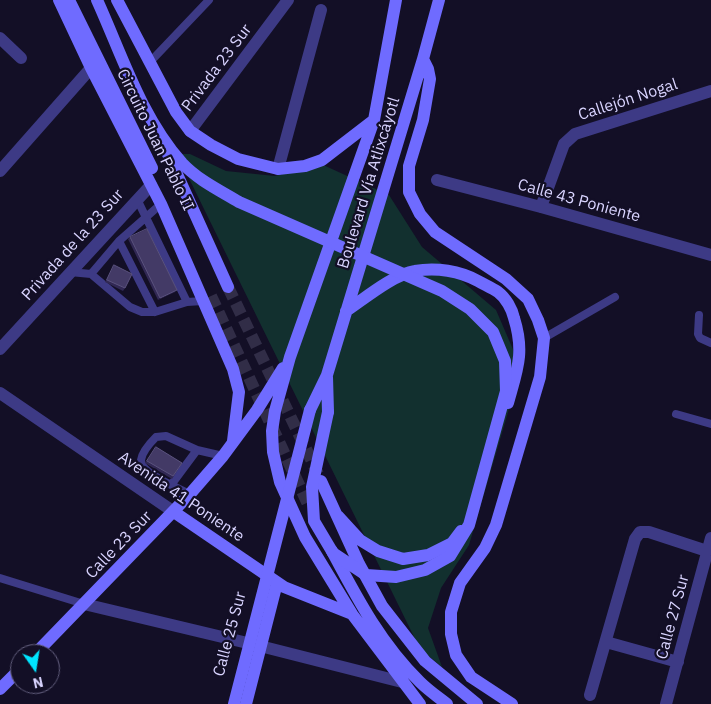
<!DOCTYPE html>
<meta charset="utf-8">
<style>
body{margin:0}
#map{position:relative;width:711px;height:704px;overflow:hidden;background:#130f26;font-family:"IBM Plex Sans",sans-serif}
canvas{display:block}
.north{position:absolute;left:10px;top:644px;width:50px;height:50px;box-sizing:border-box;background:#130f26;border:1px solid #625e7d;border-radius:50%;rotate:167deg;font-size:14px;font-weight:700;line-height:20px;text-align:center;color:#d9d4ff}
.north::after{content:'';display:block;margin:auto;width:18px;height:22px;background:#00e5ff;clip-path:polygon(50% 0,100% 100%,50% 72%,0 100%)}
</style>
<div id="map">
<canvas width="711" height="704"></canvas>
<div class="north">N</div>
</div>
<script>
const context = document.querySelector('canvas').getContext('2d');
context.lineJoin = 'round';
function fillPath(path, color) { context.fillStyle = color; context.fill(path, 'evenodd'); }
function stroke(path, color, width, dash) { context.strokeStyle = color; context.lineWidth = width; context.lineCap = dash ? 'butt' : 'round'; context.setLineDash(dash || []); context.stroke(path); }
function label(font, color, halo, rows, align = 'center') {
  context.font = font + ' "IBM Plex Sans",sans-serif'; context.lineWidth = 4.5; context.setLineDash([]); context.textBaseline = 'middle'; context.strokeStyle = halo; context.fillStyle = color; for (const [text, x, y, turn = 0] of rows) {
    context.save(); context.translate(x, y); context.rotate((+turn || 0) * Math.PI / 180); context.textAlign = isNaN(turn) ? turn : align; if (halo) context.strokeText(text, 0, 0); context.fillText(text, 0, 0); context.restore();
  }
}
fillPath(new Path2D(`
 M177 154H190L226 171 275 176 321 164 389 195 422 247 496 310 521 368 469 545 441 588 428 628 442 667 420 649Z`), '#12302f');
stroke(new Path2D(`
 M228 287 318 474
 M211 296 308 504`), '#312d47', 12, [12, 6]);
stroke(new Path2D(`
 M150 62 209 0
 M137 199 187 302
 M119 241 155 312
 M70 272 91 274 130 307 142 312H155L187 302 203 301
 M91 274 119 241 161 204
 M699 315 698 334 700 338 711 343
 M544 338 615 297
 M676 414 711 424
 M171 485 197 450
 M190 494C180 489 140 473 141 460 142 452 151 442 156 437L166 436 197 450 223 456
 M0 578 84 604`), '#3d3a85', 8);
stroke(new Path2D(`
 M0 38 21 58
 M190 131 288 0
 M278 169 321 10
 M0 171 91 68
 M437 180 541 207 711 255
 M541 207 564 144 575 134 711 91
 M0 349 151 185
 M0 393 174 512
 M84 604 260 646 402 682
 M606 642 678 662
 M590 695 635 539 640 532H649L707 551
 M666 704 711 538`), '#3d3a85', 12);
stroke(new Path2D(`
 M59 0 91 68 161 204 233 369 239 392 233 441
 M69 0 152 168
 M117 0 176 112 190 131 211 145 238 159 278 169 305 166 322 160 374 120
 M396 0 374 120 290 357 275 411 272 431 273 452 280 482 305 537 352 614 420 704
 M423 59 428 69 430 79 423 120 409 166V192L420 214 435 232 506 279 528 299 538 320 544 338 540 377 496 525 485 548 460 583 451 612V634L456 655 471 677 512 704
 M162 141 228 287
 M346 311C364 299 394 274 415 271 436 267 460 271 478 281 485 285 492 288 498 292 506 298 512 309 514 318 525 353 517 370 508 403
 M327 377 328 412
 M310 410 327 375 423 59 439 0
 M321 481 359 564 382 606 425 661 477 704
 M174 512 284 587 352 614
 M338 516 360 540 378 551 403 559 428 555 452 543 461 531
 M332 551C357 598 381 644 420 682 428 690 438 697 447 704
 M35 654 190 494 223 456 257 410 283 368
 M0 689 20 669
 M246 704 277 583`), '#6f6bff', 12);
stroke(new Path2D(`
 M97 0C122 55 141 117 182 163 198 180 219 190 239 202L442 291 470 309 493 332 505 361 506 391 469 525 450 556 425 570 396 577 366 575 333 553 314 521 312 487 328 412
 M234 704 310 410`), '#6f6bff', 12);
fillPath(new Path2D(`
 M130 237 175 292 158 300 128 239Z
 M114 265 125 288 123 291 105 282Z
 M156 447 182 463 172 479 145 463Z`), '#312854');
fillPath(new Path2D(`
 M177 290 175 292 158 300 160 298Z`), '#1d163a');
const building = new Path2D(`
 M147 229 177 290 160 298 130 237Z
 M114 265 132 274 125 288 107 280Z
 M156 447 182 463 173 476 147 461Z`);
fillPath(building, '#433a66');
stroke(building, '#5a527e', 1);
label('16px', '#d9d4ff', '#130f26', [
 ["Privada 23 Sur",217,68,-53],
 ["Callejón Nogal",628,100,-18],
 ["Circuito Juan Pablo II",155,140,64],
 ["Boulevard Vía Atlixcáyotl",369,183,-73],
 ["Calle 43 Poniente",579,201,15],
 ["Privada de la 23 Sur",73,245,-48],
 ["Avenida 41 Poniente",181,497,34],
 ["Calle 23 Sur",119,545,-46],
 ["Calle 27 Sur",673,617,-75],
 ["Calle 25 Sur",230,634,-75]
]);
</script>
